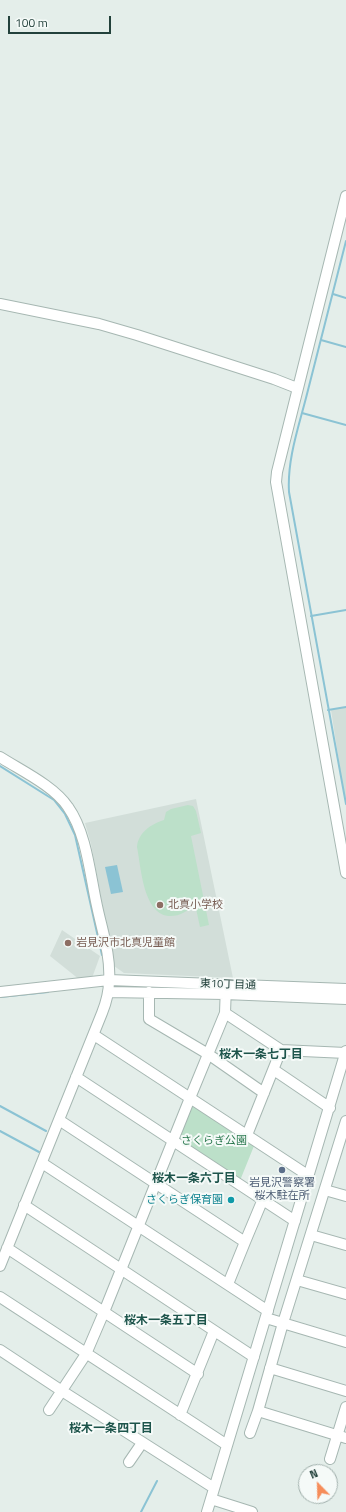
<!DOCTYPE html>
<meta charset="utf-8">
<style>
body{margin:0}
#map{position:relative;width:346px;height:1512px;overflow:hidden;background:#e4eeea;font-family:"Titillium Web",sans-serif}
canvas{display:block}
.north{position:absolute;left:298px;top:1464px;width:40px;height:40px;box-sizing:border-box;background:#f5faf8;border:1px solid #a1b0ac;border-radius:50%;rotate:337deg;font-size:11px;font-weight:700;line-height:16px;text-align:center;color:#22413b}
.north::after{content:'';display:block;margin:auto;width:14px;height:18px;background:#f68d5a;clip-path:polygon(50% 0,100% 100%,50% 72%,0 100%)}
.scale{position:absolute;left:8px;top:16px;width:103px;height:18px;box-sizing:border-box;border:2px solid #22413b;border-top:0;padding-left:5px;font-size:12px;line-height:14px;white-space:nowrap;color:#22413b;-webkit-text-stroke:3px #f5faf8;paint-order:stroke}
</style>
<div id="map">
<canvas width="346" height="1512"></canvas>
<div class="north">N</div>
<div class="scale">100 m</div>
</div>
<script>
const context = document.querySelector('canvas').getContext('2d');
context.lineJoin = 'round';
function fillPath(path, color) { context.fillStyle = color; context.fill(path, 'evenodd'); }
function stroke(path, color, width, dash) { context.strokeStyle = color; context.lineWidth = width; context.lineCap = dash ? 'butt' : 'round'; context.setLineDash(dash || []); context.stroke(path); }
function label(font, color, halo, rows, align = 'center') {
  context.font = font + ' "Titillium Web","Noto Sans JP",sans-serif'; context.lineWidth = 4; context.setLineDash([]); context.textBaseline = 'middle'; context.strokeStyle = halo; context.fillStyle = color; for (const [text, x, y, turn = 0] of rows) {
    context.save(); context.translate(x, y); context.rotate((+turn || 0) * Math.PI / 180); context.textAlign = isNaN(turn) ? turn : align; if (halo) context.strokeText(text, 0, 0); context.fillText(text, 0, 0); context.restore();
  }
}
fillPath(new Path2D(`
 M346 707V807L331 710Z
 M196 799 233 978 124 973 114 966 91 844 85 823Z
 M62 930 100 956 92 978 80 980 50 956Z`), '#d2ded9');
fillPath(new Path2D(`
 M188 805 193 806 196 811 201 833 191 836 209 925 200 927 195 904C188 911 179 917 168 916 143 913 141 867 137 847 138 833 151 824 164 820L166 812 171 809Z
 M190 1098 256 1141 239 1183 173 1140Z`), '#bce0c9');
fillPath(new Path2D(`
 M117 865 123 892 111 894 105 867Z`), '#8bc3d4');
stroke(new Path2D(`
 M346 241C333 292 320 343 307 394 299 426 287 459 289 492L346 804
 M333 294 346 298
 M321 340 346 347
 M302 413 346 425
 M311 616 346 610
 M328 710 346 707
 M0 766 54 800 65 814 75 835 102 955
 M0 997 48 992
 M0 1106 46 1131
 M0 1131 39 1152
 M141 1512 157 1481`), '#8bc3d4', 2);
const minor = new Path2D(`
 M346 196 277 472 276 482 346 873
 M0 304 99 324 137 335 274 379 297 388
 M0 757C22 771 54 786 68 807 87 834 90 875 97 906 102 930 111 956 109 981 109 992 106 1003 102 1013L0 1266
 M0 992 109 980 346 989
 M108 992 225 994 346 999
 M149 992V1019L208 1054 264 1093
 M225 1013 281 1050 346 1053
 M94 1035 309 1176
 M274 1070 330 1108
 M76 1077 295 1221
 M59 1120 245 1242 228 1284
 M346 1121 283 1323 258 1411 346 1438
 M247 1135 281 1050
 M42 1163 268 1311
 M325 1190 346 1196
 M24 1205 254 1357
 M311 1235 346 1245
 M245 1242 263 1199
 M7 1248 198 1374
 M297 1280 346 1294
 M0 1297 227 1445
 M266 1318 346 1342
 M0 1350 62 1391 214 1488
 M270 1368 346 1391
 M49 1410 86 1354 104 1312 190 1098 225 1013 226 985
 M180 1415 214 1331
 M250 1433 258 1411
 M330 1459 346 1407
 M129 1462 142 1443
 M211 1499 252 1512
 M207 1512 346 1051`);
stroke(minor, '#a6b7b2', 12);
stroke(minor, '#fff', 10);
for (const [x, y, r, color] of [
 [160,905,4,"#8d6e63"],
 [68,943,4,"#8d6e63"],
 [282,1170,4,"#5c6f8a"],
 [231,1200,4,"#0f9aa8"]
]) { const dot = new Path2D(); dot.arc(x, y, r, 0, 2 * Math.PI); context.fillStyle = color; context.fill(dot); stroke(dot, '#f5faf8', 1.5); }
label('11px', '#785e54', '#f5faf8', [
 ["北真小学校",168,905],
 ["岩見沢市北真児童館",76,943]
], 'left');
label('11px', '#22413b', '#f5faf8', [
 ["東10丁目通",228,985,2]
]);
label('11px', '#2b794f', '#f5faf8', [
 ["さくらぎ公園",214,1141]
]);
label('11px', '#4e5e75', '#f5faf8', [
 ["岩見沢警察署",282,1183],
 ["桜木駐在所",282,1196]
]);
label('11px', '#0d838f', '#f5faf8', [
 ["さくらぎ保育園",223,1200]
], 'right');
label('bold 12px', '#1d544b', '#f5faf8', [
 ["桜木一条七丁目",261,1055],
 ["桜木一条六丁目",194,1179],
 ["桜木一条五丁目",166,1321],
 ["桜木一条四丁目",111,1429]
]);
</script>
